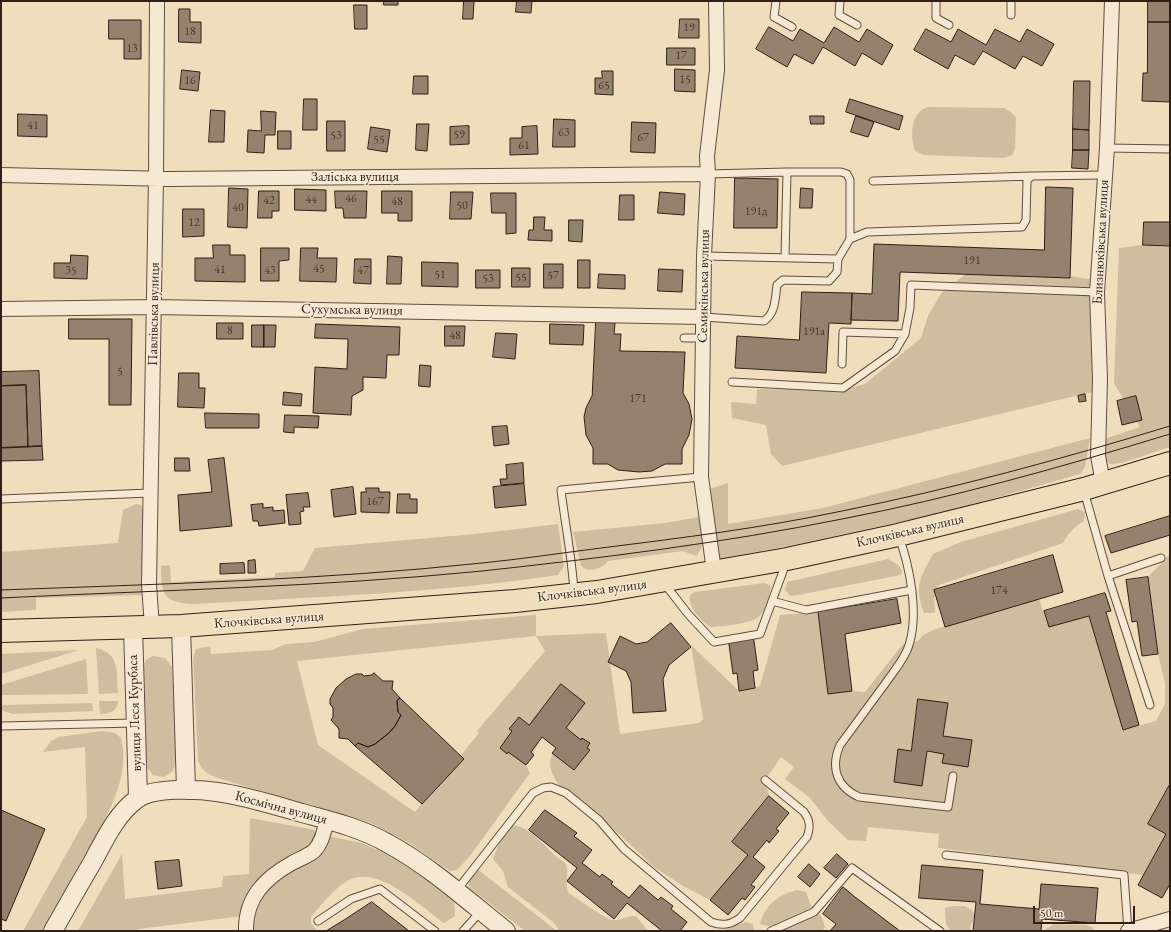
<!DOCTYPE html>
<meta charset="utf-8">
<style>
body{margin:0}
#map{position:relative;width:1171px;height:932px;overflow:hidden;background:#f0ddbc;font-family:"EB Garamond",serif}
canvas{display:block}
.frame{position:absolute;inset:0;border:2px solid #2f1f18;pointer-events:none}
.scale{position:absolute;left:1033px;top:906px;width:102px;height:18px;box-sizing:border-box;border:2px solid #2f1f18;border-top:0;padding-left:5px;font-size:12px;line-height:14px;white-space:nowrap;color:#2f1f18;-webkit-text-stroke:3px #f5e9d3;paint-order:stroke}
</style>
<div id="map">
<canvas width="1171" height="932"></canvas>
<div class="frame"></div>
<div class="scale">50 m</div>
</div>
<script>
const context = document.querySelector('canvas').getContext('2d');
context.lineJoin = 'round';
function fillPath(path, color) { context.fillStyle = color; context.fill(path, 'evenodd'); }
function stroke(path, color, width, dash) { context.strokeStyle = color; context.lineWidth = width; context.lineCap = dash ? 'butt' : 'round'; context.setLineDash(dash || []); context.stroke(path); }
function label(font, color, halo, rows, align = 'center') {
  context.font = font + ' "EB Garamond",serif'; context.lineWidth = 3; context.setLineDash([]); context.textBaseline = 'middle'; context.strokeStyle = halo; context.fillStyle = color; for (const [text, x, y, turn = 0] of rows) {
    context.save(); context.translate(x, y); context.rotate((+turn || 0) * Math.PI / 180); context.textAlign = isNaN(turn) ? turn : align; if (halo) context.strokeText(text, 0, 0); context.fillText(text, 0, 0); context.restore();
  }
}
fillPath(new Path2D(`
 M928 107 1004 108 1011 112 1016 118 1015 149 1012 155 1003 158 924 155 915 151C910 136 910 112 928 107Z
 M1143 245 1170 246V447L1122 463 1110 464 1102 458 1104 439 1140 427 1114 383 1119 248Z
 M966 274 1070 276 1095 280 1092 392 782 466 771 454 766 425 732 418 731 402 756 404 757 389 844 390 865 384 921 338 928 316 942 292Z
 M1090 438 1085 467 1080 474 946 512 793 545 713 560 703 491 728 483V524L823 508Z
 M136 504 141 505 144 511 145 580 141 595 36 598V610L1 612V552L118 543 123 510Z
 M1078 509 1085 512 1084 521C1075 526 1068 533 1063 543L939 585 934 598 935 613H924C914 586 920 578 933 554L961 542Z
 M699 517C701 529 707 546 696 556L683 551 608 561C601 569 590 574 581 566L573 532 665 523Z
 M558 524 564 566 558 575C437 593 315 597 194 604 163 603 161 594 161 566L170 565 171 582 275 577V573L303 571 315 548 475 534Z
 M1170 554V784L1148 824 1166 834 1143 875 938 848 939 834 868 827 866 841 848 840 828 821 809 797 785 779 794 767 781 757 765 780 769 796 732 842 748 855 710 900 683 886 654 867 619 834 559 785C550 772 546 761 556 748L542 737 526 765 530 773 470 856 457 870 450 871 409 843 371 823 221 779C209 775 203 772 198 761L193 658 196 649 210 646 211 654 272 650 286 644 314 642 363 629 536 615V636L606 633 620 734 699 723 703 719 691 645 739 691 760 686 780 615 818 612 828 693 852 691 865 692 903 644 918 641 923 635 936 629 1039 599 1048 625 1069 621 1089 616 1122 728 1127 729 1156 721 1165 704V683L1158 654 1148 577ZM536 636 545 651 477 731 479 733 415 812 318 745 297 661Z
 M888 559 897 564 902 570 901 575 798 595 791 596 785 590 787 582Z
 M764 583 768 584 771 587C769 597 766 612 757 618 751 623 720 627 711 627 702 622 687 607 690 595L695 592Z
 M96 648C121 654 116 672 118 693L99 694Z
 M79 650 1 674V654Z
 M153 656 165 658 172 667 177 757 173 771 164 777 153 775 145 765 142 666 147 659Z
 M86 659 88 694 1 695V685Z
 M118 701C118 711 109 714 100 714L99 701Z
 M92 703 93 711 13 714 1 710V705Z
 M102 731 115 733 121 738C132 780 103 822 83 858 70 882 57 907 44 931H23L87 817 85 747 43 752 51 741 59 737Z
 M250 818 315 830V836L333 837 362 843 400 860 454 902 455 916 444 923C422 907 382 869 354 878 338 883 321 905 311 917V923L317 931H254L255 910 243 916 138 929V931H78L122 854 125 899 222 887 223 876 249 874Z
 M512 825C533 828 542 845 557 857 560 860 564 860 566 865 569 873 565 883 568 892 574 897 608 920 612 920 621 921 628 915 636 916L648 931H560L553 922 508 887 503 871 493 859 500 840Z
 M476 868 557 931H525L470 888C466 879 470 875 476 868Z
 M797 890 806 892 811 906 822 917 825 927 822 931H775L772 927 760 924C765 905 778 895 797 890Z
 M954 906H964L972 910 975 918 970 926 971 931H951L946 924 945 908Z
 M746 922 753 924 754 931H722Z
 M1054 924 1086 925 1094 928 1091 931H1043Z`), '#cfbda0');
const building = new Path2D(`
 M384 1H398V5H384Z
 M464 1H474L473 19H463Z
 M517 1H532L531 13 516 12Z
 M1148 1H1170V22H1148Z
 M354 5H367V29H355Z
 M179 9H190V22H201V43L179 42Z
 M680 19H699V38H679Z
 M109 20H141V59H124V39H109Z
 M1148 22H1170V102L1142 101 1143 73H1147Z
 M769 27 793 41 800 29 824 43 834 27 859 42 867 29 893 45 882 65 862 53 855 66 823 47 813 64 794 54 787 67 756 49Z
 M926 29 951 42 958 29 986 45 995 29 1020 42 1027 29 1054 44 1042 66 1023 56 1015 69 983 51 974 65 955 55 948 69 914 50Z
 M667 48H695V65H667Z
 M675 69 695 70V92L675 91Z
 M182 70 200 72 198 91 180 89Z
 M602 71H613V95L595 94V78H602Z
 M414 76H428V94H413Z
 M1074 81H1090L1089 130 1073 129Z
 M304 99H317V130H303Z
 M850 99 903 116 899 130 846 112Z
 M211 110 225 111 224 142H209Z
 M261 111 276 112 275 135H265L264 153 247 152 248 130 261 131Z
 M18 114 47 115V137L18 136Z
 M810 116H824V124H811Z
 M856 116 874 122 868 137 851 132Z
 M554 119 575 120V147H553Z
 M327 121H345V151H327Z
 M632 122 656 123 655 153 631 152Z
 M417 124H429L427 151 416 150Z
 M469 126V144L450 145V127Z
 M537 126 538 154 510 155V138H522V127Z
 M371 127 390 130 387 152 368 149Z
 M1073 129 1089 130V150H1073Z
 M278 131H291V149H278Z
 M1073 150H1089L1088 169 1072 168Z
 M735 178 778 179 777 228H734Z
 M1046 187 1073 188 1070 278 900 272 898 321 851 320 852 293 872 294 874 244 1044 250Z
 M229 188 248 189 247 228 228 227Z
 M801 188 813 189 812 208H800Z
 M295 189 326 190V211L295 210Z
 M259 191H279V211H272V218H258Z
 M335 191H367L366 218H344L343 208H336Z
 M382 191H412V221H398V213H382Z
 M451 192H473L471 219H450Z
 M660 192 685 194 684 215 658 213Z
 M491 193H516V233L506 234V213H492Z
 M620 195H634V220H619Z
 M183 209H204V236L183 237Z
 M534 217H545L544 230H552V241L528 240 529 230H533Z
 M569 220H583L582 242 569 241Z
 M1144 222H1170V246L1143 245Z
 M213 245H230V255H245V282L195 281V258H213Z
 M261 248H289V260L279 261V281H261Z
 M301 248H318L317 258H337L336 282 300 281Z
 M71 255 88 256 87 279 54 278V263H70Z
 M388 256 402 257 401 284H387Z
 M355 259H371V284L354 283Z
 M578 260H590V288H578Z
 M422 262 458 263V287L422 286Z
 M544 264H563V288H544Z
 M512 268H530V287H512Z
 M659 269 683 270 682 292 658 291Z
 M476 270H500V288H476Z
 M599 274 625 275V289L598 288Z
 M802 292 852 293 851 324 829 323 826 373 735 368 737 336 799 340Z
 M69 319H132L131 405H109V339H69Z
 M596 322 615 323 614 334H621L620 351 685 352 683 393 689 404 692 419 689 435 682 449V464H665L652 471 639 472 618 470 608 464H593V448L586 435 584 417 586 408 592 396Z
 M217 323H243V339H217Z
 M316 324 400 327 399 355H387L386 378 363 377V390L352 396 351 415 313 413 315 367 347 369 348 339 315 338Z
 M550 324 584 325 583 345 550 344Z
 M252 325H264V347H252Z
 M264 325H276L275 347H264Z
 M445 326H465L464 346H445Z
 M496 333 517 334 515 359 493 357Z
 M420 365 431 366 430 387 419 386Z
 M39 371 42 446 28 447 26 385 1 386V372Z
 M179 373H199V388H205L204 408 178 407Z
 M26 385 28 447 1 448V386Z
 M284 392 302 394 301 406 283 405Z
 M1085 394 1086 401 1079 402 1078 396Z
 M1136 396 1142 420 1122 425 1117 401Z
 M205 413 259 414V428H206Z
 M285 415 319 416 318 428 294 427V433L284 432Z
 M507 426 509 444 494 446 492 427Z
 M42 446 43 460 1 461V448Z
 M175 458H189L190 471H175Z
 M224 458 232 526 180 531 178 495 212 492 208 460Z
 M523 463 524 483 501 485 500 479H507L506 465Z
 M524 484 526 505 495 508 493 487Z
 M353 487 356 514 334 517 331 490Z
 M366 488H379V492H390L389 513 361 512V492H366Z
 M308 493 310 507H303L304 511 300 512 301 524 289 525 286 495Z
 M398 494H410V499H417V513H397Z
 M263 504V508L273 507V511L284 510 285 523 259 526 258 521H253L251 505Z
 M1170 516V535L1111 553 1105 536Z
 M1053 555 1063 592 945 627 934 590Z
 M255 560 256 573H248V561Z
 M244 563 245 573 220 574V564Z
 M1148 577 1158 654 1142 656 1137 621 1132 622 1126 580Z
 M1105 593 1111 611 1106 612 1139 725 1123 730 1089 616 1049 627 1044 611Z
 M897 599 901 623 845 634 852 691 828 694 818 612Z
 M671 623 691 647 669 665 663 679 666 711 633 713 631 682 626 671 608 662 620 636 636 644 647 642Z
 M753 634 758 670 753 671 755 688 739 691 737 673 733 674 728 637Z
 M374 673 383 681H393L392 689 400 698 397 701 398 712 401 715 395 726 389 733 375 744 368 747 358 743 355 746 348 739 339 738V729L331 720 333 717V708L330 704V699L336 688 346 679 356 674H362L364 676 372 675Z
 M561 684 585 703 566 728 581 740 582 738 590 743 587 748 590 750 574 770 552 753 556 748 542 737 531 752 534 755 526 765 508 752 507 754 500 748 512 731 509 729 519 717 529 725Z
 M400 698 464 759 422 804 355 746 358 743 368 747 375 744 389 733 395 726 401 715 398 712 397 701Z
 M918 699 948 703 943 736 972 740 968 767 942 763 944 754 927 751 922 786 894 782 898 749 911 751Z
 M1170 784V884L1162 898 1138 885 1166 834 1148 824Z
 M769 796 789 813 776 829 779 831 769 843 767 840 753 857 765 867 751 885 755 887 745 900 742 898 728 915 710 900 748 855 732 842Z
 M1 810 45 829 6 921 1 919Z
 M545 810 577 833 574 836 592 850 582 863 600 877 602 874 613 882 611 884 629 898 640 885 658 900 661 897 673 906 671 909 687 922 680 931H662L627 903 614 919 567 881 577 868 529 830Z
 M837 854 848 864 836 878 824 868Z
 M179 860 182 886 158 889 155 862Z
 M809 864 820 874 810 887 798 877Z
 M922 865 983 870 980 904 1039 909 1041 884 1098 888 1095 923 1042 919 1041 931H973L976 902 919 898Z
 M843 887 855 897 900 931H830L836 924 823 914Z
 M372 902 409 931H326L344 920Z`);
fillPath(building, '#93826d');
stroke(building, '#2f1f18', 1);
const service = new Path2D(`
 M776 1 774 17 792 27
 M840 1 839 15 857 25
 M936 1V18L949 25
 M1011 15V1
 M1107 148 1170 149
 M787 172H841L847 174 850 180V239
 M708 174 787 172 785 257
 M873 181 1032 176
 M704 256 838 259
 M703 317 764 321C776 313 775 298 777 285L783 280 829 281 837 272 838 259 850 239 867 232 1022 227 1026 220 1027 180 1032 176 1104 175
 M684 338H703
 M842 364 843 332 905 334
 M732 382 843 388 895 351 905 334 910 308 911 285 1097 292
 M1084 491 1108 576 1161 558
 M1 499 150 493
 M899 537C910 567 919 614 909 645 905 659 893 672 885 684 870 704 855 725 840 745 830 768 837 787 859 797L948 807 953 776
 M1108 576 1150 705
 M664 583 688 614 714 642 760 634 786 563
 M574 592C572 557 565 524 561 490L701 477
 M772 601 806 610 912 590
 M1 726 135 723
 M946 855 1124 875 1128 931
 M457 890 533 793 543 788 551 787 566 793 599 820 624 849 711 922C722 926 730 925 740 918L807 837C811 827 810 820 804 812L765 780
 M318 921 351 899 380 889 435 931
 M463 931 481 911
 M771 931 814 912 852 868 940 931`);
const minor = new Path2D(`
 M1 175 169 179 708 174
 M1 309 154 307 703 317
 M1103 483 1098 456 1100 379 1097 292 1107 148 1112 1
 M714 571 701 477 704 256 708 174 707 156 717 70 716 1
 M152 627 149 585 156 178 157 1
 M246 931C245 898 265 878 292 863 299 859 308 856 314 851 322 843 324 831 327 820
 M1128 931 1170 919`);
const tertiary = new Path2D(`
 M181 626 186 790
 M133 627 138 798
 M53 931C66 908 79 885 92 863 104 841 116 814 137 799 153 787 198 789 217 792 246 796 274 805 302 813 331 821 361 828 387 843 430 866 468 901 506 931`);
const primary = new Path2D(`
 M1 631 181 626 515 601 597 592 787 559 898 535 1084 489 1170 463`);
stroke(service, '#5f4e41', 9);
stroke(minor, '#5f4e41', 16);
stroke(tertiary, '#5f4e41', 20);
stroke(primary, '#2f1f18', 24);
stroke(service, '#f5e9d3', 7);
stroke(minor, '#f5e9d3', 14);
stroke(tertiary, '#f5e9d3', 18);
stroke(primary, '#f0ddbc', 22);
stroke(new Path2D(`
 M1 590C161 584 323 580 482 563 522 559 561 553 601 548 681 538 762 528 842 511 952 489 1062 459 1170 426
 M1 598C161 590 322 587 482 571 602 558 723 543 842 519 952 498 1062 467 1170 434`), '#2f1f18', 1);
label('12px', '#48382d', null, [
 ["19",689,28],
 ["18",190,32],
 ["13",132,49],
 ["17",681,56],
 ["15",685,80],
 ["16",190,81],
 ["65",604,86],
 ["41",33,126],
 ["63",564,133],
 ["59",459,135],
 ["53",336,136],
 ["67",643,138],
 ["55",379,140],
 ["61",524,146],
 ["46",351,199],
 ["44",311,200],
 ["42",269,201],
 ["48",397,202],
 ["50",462,206],
 ["40",238,208],
 ["191д",756,212],
 ["12",194,223],
 ["191",972,261],
 ["45",319,269],
 ["41",220,270],
 ["35",71,271],
 ["43",270,271],
 ["47",363,271],
 ["51",440,275],
 ["57",553,276],
 ["55",521,278],
 ["53",488,279],
 ["8",230,331],
 ["191а",814,332],
 ["48",455,336],
 ["5",120,372],
 ["171",638,399],
 ["167",375,502],
 ["174",999,591]
]);
label('14px', '#2f1f18', '#f5e9d3', [
 ["Заліська вулиця",355,177],
 ["Близнюківська вулиця",1101,242,-87],
 ["Семикінська вулиця",704,286,-89],
 ["Сухумська вулиця",352,310,1],
 ["Павлівська вулиця",154,314,-89],
 ["Клочківська вулиця",910,531,-13],
 ["Клочківська вулиця",592,591,-7],
 ["Клочківська вулиця",269,620,-4],
 ["вулиця Леся Курбаса",135,713,-92],
 ["Космічна вулиця",281,808,15]
]);
</script>
